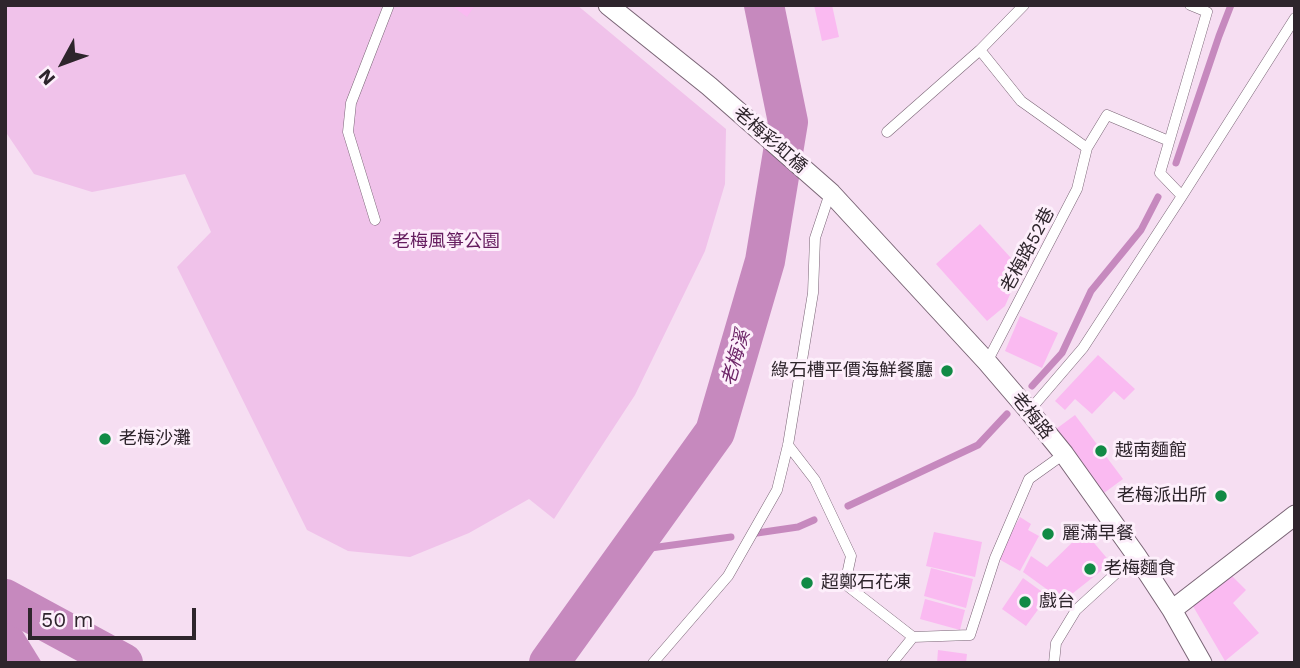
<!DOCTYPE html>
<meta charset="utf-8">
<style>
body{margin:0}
#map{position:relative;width:1300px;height:668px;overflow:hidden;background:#f6def2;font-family:"Work Sans",sans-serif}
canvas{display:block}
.frame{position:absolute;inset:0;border:7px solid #2e252c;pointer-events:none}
.north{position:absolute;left:28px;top:28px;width:70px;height:70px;-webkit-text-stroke:5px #fdeffb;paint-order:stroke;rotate:229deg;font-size:19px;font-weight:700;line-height:28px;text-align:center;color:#2e252c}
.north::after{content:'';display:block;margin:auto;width:24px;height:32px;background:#2e252c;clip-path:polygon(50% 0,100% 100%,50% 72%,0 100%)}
.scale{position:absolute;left:28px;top:608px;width:168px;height:32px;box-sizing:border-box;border:4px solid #2e252c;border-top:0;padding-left:9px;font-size:21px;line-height:24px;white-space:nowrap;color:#2e252c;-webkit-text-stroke:5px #fdeffb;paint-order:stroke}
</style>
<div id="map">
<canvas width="1300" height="668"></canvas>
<div class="frame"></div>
<div class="north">N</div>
<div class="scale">50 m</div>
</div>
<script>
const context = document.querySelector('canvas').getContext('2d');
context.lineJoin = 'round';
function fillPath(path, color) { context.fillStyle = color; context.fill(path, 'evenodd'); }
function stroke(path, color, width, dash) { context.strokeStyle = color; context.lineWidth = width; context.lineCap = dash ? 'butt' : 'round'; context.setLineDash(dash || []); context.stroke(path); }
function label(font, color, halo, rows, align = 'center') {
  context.font = font + ' "Work Sans","Noto Sans TC",sans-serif'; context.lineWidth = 6; context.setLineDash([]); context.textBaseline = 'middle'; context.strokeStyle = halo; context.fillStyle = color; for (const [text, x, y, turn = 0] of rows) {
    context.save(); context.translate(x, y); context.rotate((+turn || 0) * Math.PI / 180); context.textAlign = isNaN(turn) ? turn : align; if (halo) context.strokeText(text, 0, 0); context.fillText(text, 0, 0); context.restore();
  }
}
fillPath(new Path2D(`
 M5 5H577L726 129 725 184 705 251 635 395 554 519 529 499 469 533 410 557 348 551 307 530 177 267 211 232 185 174 92 192 34 174 5 131Z`), '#f0c2ea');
fillPath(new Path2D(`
 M5 603 42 663H5Z`), '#c689be');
stroke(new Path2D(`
 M1176 163 1219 36 1231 5
 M1032 386 1062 353 1091 291 1141 230 1158 197
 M848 506 978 445 1007 414
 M757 533 798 527 814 520
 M629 551 731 537`), '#c689be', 7);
stroke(new Path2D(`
 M5 599 123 663
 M549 663 715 432 765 261 788 122 764 5`), '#c689be', 40);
fillPath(new Path2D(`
 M451 5H475L467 17Z
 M814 5H832L839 37 822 41Z
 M980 224 1021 269 1005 306 987 321 936 264Z
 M1020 316 1058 333 1042 368 1005 351Z
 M1098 355 1135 389 1124 400 1114 391 1092 414 1075 399 1065 410 1055 401Z
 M1075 415 1123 479 1104 493 1056 429Z
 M1020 517 1031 524 1028 530 1039 536 1020 571 997 558Z
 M1084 531 1111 563 1063 601 1023 572 1031 556 1047 567Z
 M934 532 982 542 975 577 926 566Z
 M931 568 973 579 966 608 924 596Z
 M1225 569 1246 590 1233 603 1259 633 1225 661 1190 601Z
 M1023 578 1048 596 1026 626 1002 609Z
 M925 599 965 610 960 630 920 619Z
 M938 650 967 654 966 663H937Z`), '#fabaf1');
const lane = new Path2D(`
 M980 50 1021 101 1087 148 1107 115 1169 141
 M887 132 980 50 1024 5
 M1182 196 1160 173 1207 12 1190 5
 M375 220 348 132 351 103 389 5
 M987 362 1077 189 1087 148
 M1029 411 1083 348 1182 196 1295 18
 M788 445 815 480 851 556 845 584 913 637 892 663
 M913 637 970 635 995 558 1029 479 1064 454
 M653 663 728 576 777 490 788 445 813 293 815 238 830 193
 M1054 663 1056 643 1076 610 1136 555`);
const street = new Path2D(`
 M608 5 709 86 831 193 987 362 1029 411 1064 454 1136 555 1172 610 1202 663
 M1172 610 1295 515`);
stroke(lane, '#7a6576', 11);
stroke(street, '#7a6576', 21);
stroke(lane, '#fff', 10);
stroke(street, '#fff', 19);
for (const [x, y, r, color] of [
 [947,371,7,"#118a45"],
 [105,439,7,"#118a45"],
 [1101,451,7,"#118a45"],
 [1221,496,7,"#118a45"],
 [1048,534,7,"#118a45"],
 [1090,569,7,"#118a45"],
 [807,583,7,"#118a45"],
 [1025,602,7,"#118a45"]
]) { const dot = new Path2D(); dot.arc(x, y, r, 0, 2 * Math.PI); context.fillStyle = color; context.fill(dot); stroke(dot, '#fdeffb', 2.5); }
label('18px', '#2e252c', '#fdeffb', [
 ["老梅彩虹橋",770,140,41],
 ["老梅路52巷",1028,250,-62],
 ["老梅路",1032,416,51]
]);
label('18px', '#651d5f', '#fdeffb', [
 ["老梅風箏公園",446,242]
]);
label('18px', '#2e252c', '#fdeffb', [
 ["綠石槽平價海鮮餐廳",933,371,"right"],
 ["老梅沙灘",119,439],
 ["越南麵館",1115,451],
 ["老梅派出所",1207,496,"right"],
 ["麗滿早餐",1062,534],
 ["老梅麵食",1104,569],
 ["超鄭石花凍",821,583],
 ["戲台",1039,602]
], 'left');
label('italic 19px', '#6d2567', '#fdeffb', [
 ["老梅溪",736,358,-74]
]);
</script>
